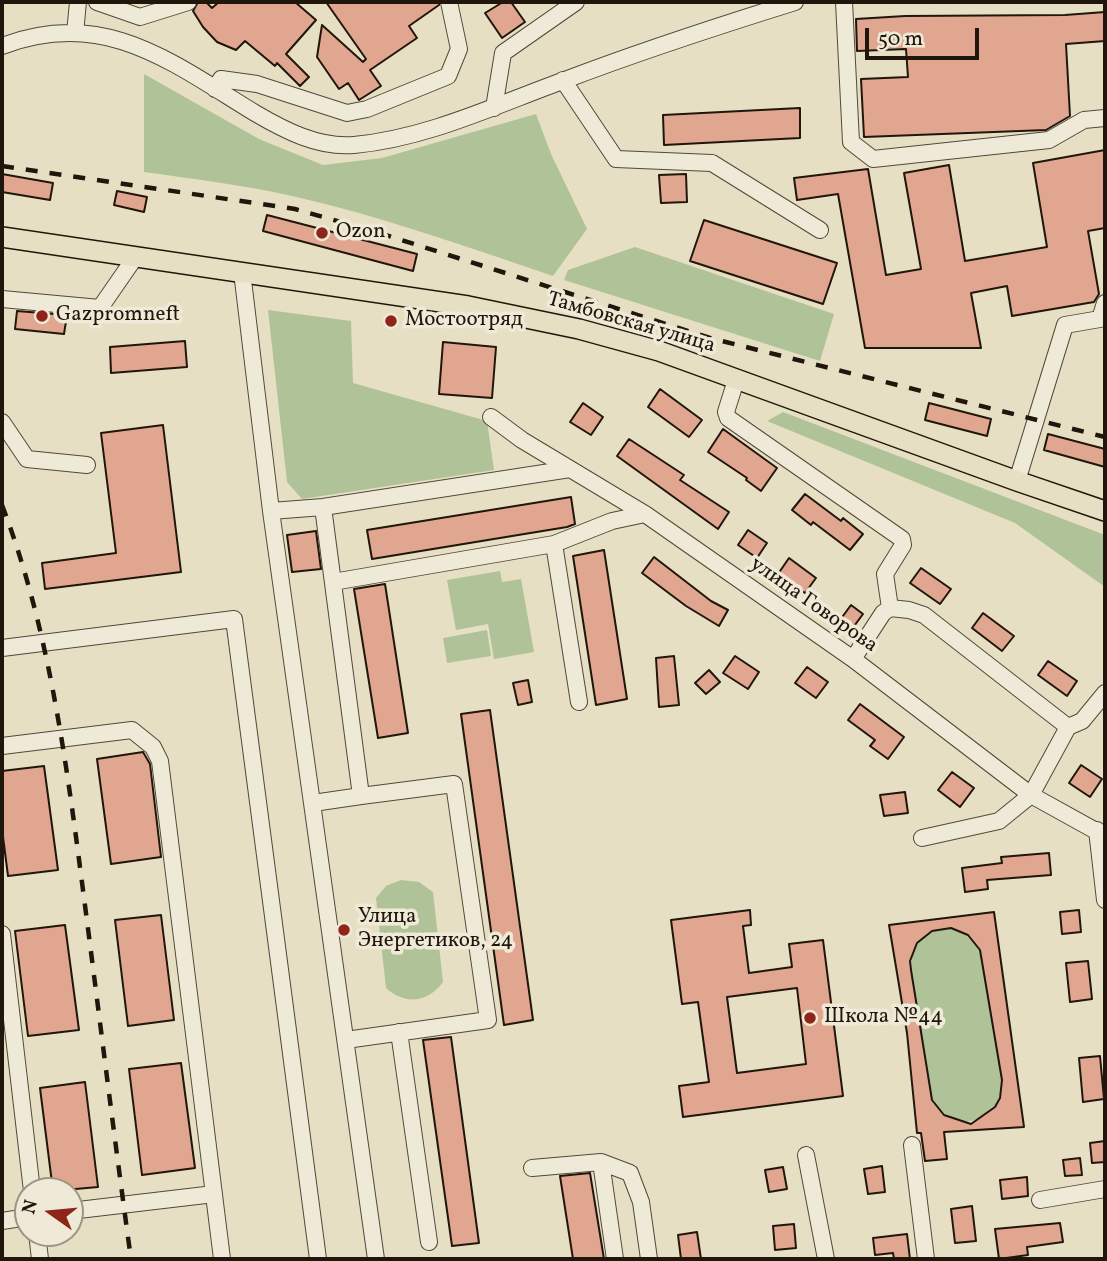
<!DOCTYPE html>
<meta charset="utf-8">
<style>
body{margin:0}
#map{position:relative;width:1107px;height:1261px;overflow:hidden;background:#e7dfc3;font-family:Vollkorn,serif}
canvas{display:block}
.frame{position:absolute;inset:0;border:4px solid #20160b;pointer-events:none}
.north{position:absolute;left:14px;top:1177px;width:70px;height:70px;box-sizing:border-box;background:#efead8;border:2px solid #9c9586;border-radius:50%;rotate:285deg;font-size:19px;font-weight:700;line-height:28px;text-align:center;color:#20160b}
.north::after{content:'';display:block;margin:auto;width:24px;height:32px;background:#8f2418;clip-path:polygon(50% 0,100% 100%,50% 72%,0 100%)}
.scale{position:absolute;left:865px;top:28px;width:114px;height:32px;box-sizing:border-box;border:4px solid #20160b;border-top:0;padding-left:9px;font-size:21px;line-height:24px;white-space:nowrap;color:#20160b;-webkit-text-stroke:5px #efead8;paint-order:stroke}
</style>
<div id="map">
<canvas width="1107" height="1261"></canvas>
<div class="frame"></div>
<div class="north">N</div>
<div class="scale">50 m</div>
</div>
<script>
const context = document.querySelector('canvas').getContext('2d');
context.lineJoin = 'round';
function fillPath(path, color) { context.fillStyle = color; context.fill(path, 'evenodd'); }
function stroke(path, color, width, dash) { context.strokeStyle = color; context.lineWidth = width; context.lineCap = dash ? 'butt' : 'round'; context.setLineDash(dash || []); context.stroke(path); }
function label(font, color, halo, rows, align = 'center') {
  context.font = font + ' Vollkorn,serif'; context.lineWidth = 7; context.setLineDash([]); context.textBaseline = 'middle'; context.strokeStyle = halo; context.fillStyle = color; for (const [text, x, y, turn = 0] of rows) {
    context.save(); context.translate(x, y); context.rotate((+turn || 0) * Math.PI / 180); context.textAlign = isNaN(turn) ? turn : align; if (halo) context.strokeText(text, 0, 0); context.fillText(text, 0, 0); context.restore();
  }
}
fillPath(new Path2D(`
 M144 74 259 139 323 165 382 158 536 114 551 154 587 229 553 276C467 247 381 216 292 196 243 185 194 179 144 172Z
 M635 247 834 314 820 361 564 280 568 270Z
 M268 310 351 321 353 383 487 421 494 470 302 499 287 482Z
 M783 412 1105 535V587L1015 523 767 421Z
 M500 571 502 582 521 579 534 652 494 659 488 624 456 630 447 580Z
 M487 630 491 656 447 663 443 638Z
 M401 880 419 882 433 892 443 982C428 1003 405 1005 386 988L376 898 386 886Z
 M951 928 968 935 980 950 1002 1080C1002 1122 955 1138 932 1100L911 970C910 945 925 929 951 928Z`), '#b0c398');
const building = new Path2D(`
 M198 2H206L212 8 219 2H295L316 20 286 54 309 77 300 86 277 63 275 66 245 41 236 50 217 42 203 27 193 11Z
 M326 2H439V5L409 26 417 38 370 70 381 86 359 100 348 83 339 89 317 57 322 25 363 62 366 59Z
 M503 2H511L525 22 502 38 485 13Z
 M1105 12V41L1066 44 1070 116 1046 130 864 137 861 79 908 77 906 49 857 51 856 19 905 16 1065 15Z
 M800 108V138L664 145 663 115Z
 M1105 150V228L1088 231 1099 294 1094 302 1012 316 1007 286 971 293 981 348H865L838 194 797 200 794 178 868 169 886 275 921 269 904 173 949 165 965 261 1047 247 1033 163Z
 M2 174 53 183 50 200 2 192Z
 M686 174 687 202 661 203 659 175Z
 M117 191 147 197 144 212 114 205Z
 M267 215 417 254 413 271 263 231Z
 M704 220 837 263 823 304 690 261Z
 M17 311 67 315 64 334 15 329Z
 M185 341 187 367 111 373 110 347Z
 M443 342 496 347 492 398 439 394Z
 M660 389 702 420 689 437 648 407Z
 M583 403 603 417 591 435 570 422Z
 M929 403 991 419 987 436 925 420Z
 M163 425 181 572 45 589 42 563 116 553 101 433Z
 M723 429 777 468 761 491 746 480 747 478 708 452Z
 M1048 434 1105 449V467L1044 450Z
 M629 439 684 475 680 480 729 512 718 529 617 456Z
 M805 494 841 521 843 518 863 534 850 550 813 522 811 525 792 510Z
 M571 497 575 524 567 527 372 559 367 530Z
 M748 530 767 543 757 558 738 545Z
 M316 531 321 569 292 572 287 535Z
 M604 550 627 699 596 705 573 556Z
 M654 557 711 601 728 610 719 626 686 606 642 573Z
 M789 558 816 578 805 593 778 574Z
 M921 568 951 589 940 604 910 583Z
 M385 584 408 733 378 738 354 589Z
 M851 605 863 614 852 629 840 620Z
 M983 613 1014 636 1002 651 972 628Z
 M674 656 679 705 659 707 656 658Z
 M735 656 759 672 748 689 723 673Z
 M1048 661 1077 681 1067 696 1038 675Z
 M807 667 828 682 816 698 795 683Z
 M709 670 720 682 706 694 695 683Z
 M528 680 532 702 518 705 513 683Z
 M860 704 904 737 888 759 870 746 875 740 848 720Z
 M490 710 533 1020 504 1025 461 714Z
 M143 752 150 764 161 857 111 864 97 759Z
 M1081 765 1102 779 1090 797 1069 783Z
 M44 766 58 870 8 876 2 829V771Z
 M952 772 974 788 960 807 938 790Z
 M905 792 908 813 884 816 880 795Z
 M1049 853 1051 875 987 880 988 889 965 892 962 868 1002 863 1001 857Z
 M750 910 751 925 743 926 749 973 792 967 789 944 823 940 843 1096 683 1117 679 1086 709 1082 698 1002 682 1004 671 920ZM797 988 806 1064 737 1073 727 997Z
 M1079 910 1081 932 1062 934 1060 912Z
 M994 912 1024 1127 944 1132 947 1159 925 1161 921 1133H917L907 1033 889 925ZM951 928 968 935 980 950 1002 1080 1000 1098 995 1107 971 1124 944 1115 932 1100 911 970 910 961 917 943 932 931Z
 M161 915 174 1020 128 1026 115 920Z
 M65 925 79 1030 28 1036 15 931Z
 M1088 961 1092 999 1070 1002 1066 963Z
 M451 1037 479 1243 452 1246 423 1040Z
 M1100 1056 1104 1099 1083 1102 1079 1058Z
 M181 1063 195 1168 142 1175 129 1069Z
 M85 1082 98 1187 53 1191 40 1088Z
 M1105 1141V1162L1092 1163 1090 1143Z
 M1080 1158 1082 1175 1065 1176 1063 1160Z
 M882 1166 885 1192 868 1194 864 1169Z
 M783 1167 787 1189 769 1192 765 1170Z
 M590 1173 604 1259H573L560 1176Z
 M1027 1177 1028 1196 1002 1199 1000 1180Z
 M972 1206 976 1241 955 1243 951 1209Z
 M1060 1223 1063 1242 1027 1247 1028 1255 999 1259 995 1229Z
 M794 1224 796 1248 775 1250 773 1226Z
 M697 1232 701 1259H681L678 1235Z
 M907 1234 910 1259H894L893 1253 875 1255 873 1238Z`);
fillPath(building, '#e1a690');
stroke(building, '#20160b', 2);
const minor = new Path2D(`
 M97 2 140 17 188 2
 M844 2 851 142 873 159 1049 140 1084 120 1105 118
 M75 33 78 2
 M2 46C104 7 171 62 255 113 284 130 318 148 354 145 428 138 496 105 565 80 641 51 718 26 795 2
 M563 80 616 159 712 163 820 230
 M215 89 221 79 257 84 347 113 367 109 448 76 459 49 449 2
 M494 108 503 53 576 2
 M242 272 271 511 376 1259
 M2 299 100 308 136 256
 M736 380 726 412 728 418 902 539 903 545 885 574 890 608
 M491 417 522 440 645 514 853 659 1031 795 1105 836
 M2 422 27 459 87 465
 M1017 481 1065 325 1100 319 1105 303
 M271 511 323 507 570 469
 M554 544 579 702
 M333 582 554 544 612 521 645 514
 M2 648 234 619 318 1259
 M853 659 883 613 890 608 909 610 924 615 1068 727
 M2 746 132 730 153 747 160 761 222 1259
 M313 803 361 796 323 507
 M1097 830 1105 900
 M922 838 999 821 1031 795 1068 727 1082 721 1105 693
 M2 934 32 1191
 M399 1032 429 1242
 M346 1040 488 1020 454 784 361 796
 M912 1145 926 1259
 M806 1155 826 1259
 M601 1162 630 1173 641 1202 649 1259
 M532 1168 601 1162 615 1259
 M1040 1200 1105 1189
 M70 1211 214 1194
 M2 1221 28 1217
 M37 1233 40 1259`);
const major = new Path2D(`
 M2 237 468 306 579 329 659 351 1017 481 1105 511`);
stroke(minor, '#524839', 18);
stroke(major, '#20160b', 22);
stroke(minor, '#efead8', 16);
stroke(major, '#e7dfc3', 19);
stroke(new Path2D(`
 M2 166 295 209 373 231 710 338 1105 437
 M2 505C49 628 66 760 83 890 99 1013 114 1136 131 1259`), '#20160b', 4.5, [12, 12]);
for (const [x, y, r, color] of [
 [322,233,7,"#8f2418"],
 [42,316,7,"#8f2418"],
 [391,321,7,"#8f2418"],
 [344,930,7,"#8f2418"],
 [810,1018,7,"#8f2418"]
]) { const dot = new Path2D(); dot.arc(x, y, r, 0, 2 * Math.PI); context.fillStyle = color; context.fill(dot); stroke(dot, '#efead8', 2.5); }
label('21px', '#20160b', '#efead8', [
 ["Ozon",336,233],
 ["Gazpromneft",56,316],
 ["Мостоотряд",405,321],
 ["Улица",358,918],
 ["Энергетиков, 24",358,942],
 ["Школа №44",824,1018]
], 'left');
label('21px', '#20160b', '#efead8', [
 ["Тамбовская улица",631,324,16],
 ["улица Говорова",813,606,35]
]);
</script>
